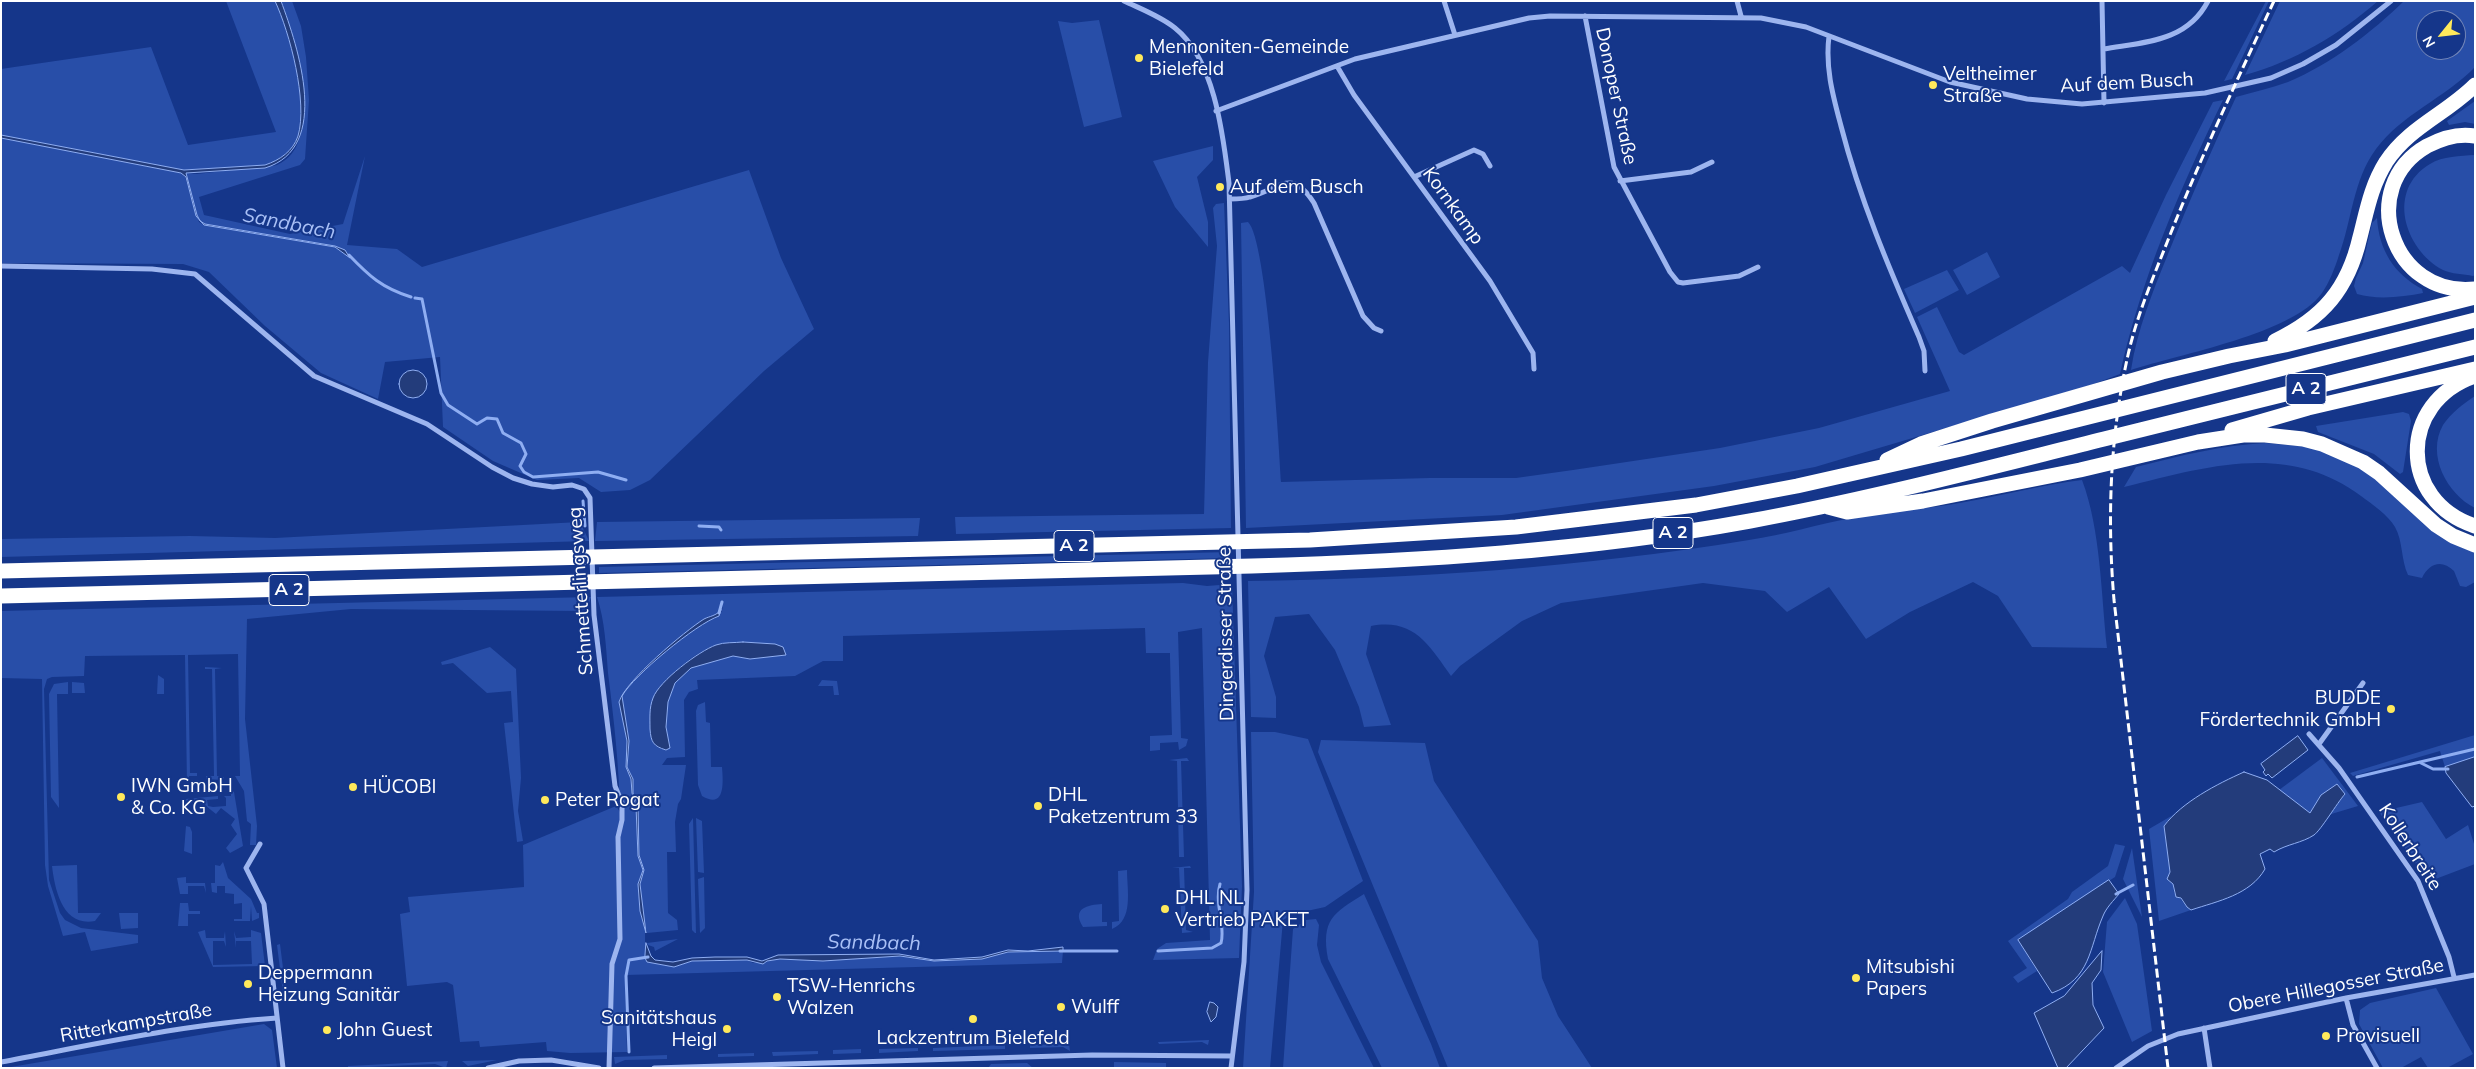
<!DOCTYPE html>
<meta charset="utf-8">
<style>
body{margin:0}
#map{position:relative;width:2476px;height:1069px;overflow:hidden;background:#15368a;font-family:Mulish,sans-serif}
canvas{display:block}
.frame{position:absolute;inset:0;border:2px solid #fff;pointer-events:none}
.north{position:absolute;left:2416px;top:10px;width:50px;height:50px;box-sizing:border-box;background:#15368a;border:1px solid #7386b9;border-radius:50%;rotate:241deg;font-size:14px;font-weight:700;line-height:20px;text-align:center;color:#fff}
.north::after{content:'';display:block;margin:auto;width:18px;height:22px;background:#ffe95b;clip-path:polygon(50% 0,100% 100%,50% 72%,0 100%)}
</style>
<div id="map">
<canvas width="2476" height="1069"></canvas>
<div class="frame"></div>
<div class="north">N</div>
</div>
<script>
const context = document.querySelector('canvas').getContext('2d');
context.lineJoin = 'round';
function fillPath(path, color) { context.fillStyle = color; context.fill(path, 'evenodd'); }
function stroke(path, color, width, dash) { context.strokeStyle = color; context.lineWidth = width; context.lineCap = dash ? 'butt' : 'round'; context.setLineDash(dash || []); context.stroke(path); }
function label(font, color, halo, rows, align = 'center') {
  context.font = font + ' Mulish,sans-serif'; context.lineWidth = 4; context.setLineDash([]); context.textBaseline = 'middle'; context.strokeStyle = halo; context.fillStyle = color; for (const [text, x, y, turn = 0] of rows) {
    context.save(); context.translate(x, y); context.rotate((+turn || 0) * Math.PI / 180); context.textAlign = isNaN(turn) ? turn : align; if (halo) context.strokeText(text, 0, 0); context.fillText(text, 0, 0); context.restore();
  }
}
fillPath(new Path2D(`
 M226 1H275C290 33 308 102 298 136 293 151 280 160 265 165L184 170 1 135V69L151 47 188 145 276 132Z
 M281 1H292L301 26 306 57 309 100 305 159 300 165 199 197 204 215 290 234 343 224 365 156 347 245 397 249 422 267 749 170 781 258 814 329 764 371 650 480 630 490 601 492 579 478 537 480 493 461 443 427 440 357 385 362 378 399 321 373 265 326 209 272 183 264 1 263V138L181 173 185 177 199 222 204 225 335 247 344 251 335 246 205 224 200 221 197 215 185 173 197 174C217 172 238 169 258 167 264 166 272 167 277 165 327 144 294 37 281 1Z
 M2266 1H2269L2232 79 2224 81Z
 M2280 1H2378C2339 35 2295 61 2245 75Z
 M2404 1H2475V67C2445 98 2402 114 2376 149 2353 180 2352 220 2339 255 2335 268 2329 283 2322 293 2293 334 2179 354 2131 370 2137 330 2153 291 2168 254 2189 201 2212 149 2236 97 2253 92 2271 88 2288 82 2331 64 2371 33 2404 1ZM2426 20H2456V50H2426Z
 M1099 20 1122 117 1084 127 1058 21 1072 23Z
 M2223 100C2181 187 2141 278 2120 374L2091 385 1815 467 1714 486 1502 515 1246 528 1241 223 1248 222C1267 239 1279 446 1281 482L1430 478H1516L1573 470 1720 448 1819 428 1950 391 1917 317 1937 307 1959 352 1964 355 2122 266 2130 273 2166 195 2213 102Z
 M2475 101V124L2465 122 2449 125 2447 121Z
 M1213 146V160L1197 177 1208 222V247L1175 207 1153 161Z
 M2475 155V275L2473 276C2464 274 2451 274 2443 270 2404 249 2386 190 2430 164 2443 156 2460 156 2475 155Z
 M1224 203 1229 323 1231 528 956 534 955 517 1204 514 1208 362 1217 246 1213 208 1216 204Z
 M2377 218C2379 250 2394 274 2422 289L2423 293C2403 297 2377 300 2357 294L2354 286 2356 278 2363 263 2372 223Z
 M1987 252 2000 277 1967 295 1953 270Z
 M1947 270 1959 290 1915 313 1904 289Z
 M2475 396V508C2447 494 2426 455 2443 425 2451 413 2463 404 2475 396Z
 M2403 412 2409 414 2411 421 2403 472 2400 474 2374 454 2318 432 2316 426Z
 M2266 443 2309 447 2329 453 2350 463 2371 475 2441 536 2475 553V582L2466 587 2460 586 2454 571C2442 559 2429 563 2422 578L2408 575C2401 560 2403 541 2395 527 2388 515 2372 504 2361 496 2287 441 2206 467 2124 487L2136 467C2179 456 2222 445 2266 443Z
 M2082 480C2101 530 2101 595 2107 648L2032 647 1998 596 1973 582 1910 612 1866 639 1829 587 1787 612 1765 591 1703 583 1561 603 1522 621 1460 666 1451 676C1429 645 1414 618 1371 626L1366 654 1391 725 1364 727 1359 707 1335 650 1309 614 1275 617 1264 656 1276 697V718L1251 717 1248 581C1416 579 1583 567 1749 540 1784 535 1818 524 1852 518 1890 511 1928 509 1965 502 2005 495 2042 485 2082 480Z
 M920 518 918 536 595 541 597 522Z
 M580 522 589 541 1 557V539L190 536 275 538Z
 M1230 552V558L599 573V567Z
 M1183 583 1207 586 1232 584 1242 886 1239 958 1153 960 1157 949 1166 943 1210 940 1202 628 1178 632 1181 738 1188 739 1186 746 1179 750 1178 742 1160 743V750L1150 751V736L1172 735 1170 658V653H1146L1145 628 843 636V661H823L795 676 697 680 698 689 689 692 684 700 685 757 667 758 662 765H686L681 799 678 804 675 822 676 852H667L668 913 677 920 678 930 647 933 642 911 640 884 644 870 639 855 638 806 633 793V779L627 767 629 741 622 696C633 677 684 635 704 622 708 619 714 619 718 616 723 612 723 607 722 602L718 614C694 623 626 678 619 702L627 741 626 767 631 779 632 793 636 806 638 856 643 870 638 884 640 911 645 926V958L647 962 674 967 692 961 747 960 753 963 780 959 823 961 900 956 934 961 982 959 1008 952 1063 951 1062 963 625 975 627 1052 570 1053 547 1051 546 1042 480 1047 479 1041 460 1042 453 985 447 982 407 986 400 914 410 912 408 897 524 887 523 845 616 806 620 812C619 765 614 720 608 673 606 648 605 621 597 597ZM743 642 775 644 750 659 733 656 710 661 691 667 683 674 675 683 668 702 666 727 670 748 666 750 657 747C654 737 649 724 650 713 651 687 692 653 716 645 724 642 734 643 743 642Z
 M591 597 588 607 583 611 351 609 247 619 245 719 257 826 256 845H250L251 824 247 821 244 791 235 776H240L238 654 188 655 190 773H197V776H189V785H187L185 655 85 656 84 676 52 677 47 679 44 689 49 880 60 913 65 920 81 928 138 935V943L91 951 85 932 63 936 48 886 45 865 42 679 1 678V611Z
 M490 647 516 669 521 778 518 811 523 841 517 842 504 723 513 722 511 691 487 693 453 663 442 665 441 662Z
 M205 667 222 668 215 669 217 776 224 777 223 780 206 779V776H214L212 669H205Z
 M158 675 164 679V694H157Z
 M822 680 837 681 839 695H834L833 686H818Z
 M68 682V694H57L59 808 51 797 49 694 54 684Z
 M72 682 84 683 85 693H72Z
 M705 702 706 722 710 723 711 767H722C723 781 726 810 702 796L698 785 696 711 698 705Z
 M1251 732H1275L1308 739 1363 881 1325 907 1293 914 1283 920 1270 1068H1243L1254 892Z
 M2475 735V757L2445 767 2440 751 2353 776 2350 773Z
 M1321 740 1425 743 1434 781 1538 941 1542 978 1558 1016 1592 1068H1448L1318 752Z
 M1187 758 1189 761H1181L1184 857H1179L1177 761 1169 760Z
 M2322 758 2358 806 2328 815 2345 794 2337 784 2318 800 2310 813 2279 790Z
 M231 790 234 792 243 846 230 853 226 848 237 834 231 825 235 819 221 808 216 814 201 802H187L186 799 218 796V799L207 800 208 806 213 807 226 806V798L224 796H231Z
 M2422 802 2446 839 2468 825 2475 847V864L2425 883 2421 871 2379 812Z
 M2173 815 2164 826 2170 872 2168 877 2173 884 2174 893C2182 898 2183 905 2191 910L2159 921 2149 829Z
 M693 818 696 933H695L692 930 689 824Z
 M696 818 702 821 704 873 698 872Z
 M186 826 190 827 192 832V854L184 851Z
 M2115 844 2125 846 2115 877 2018 940 2037 971 2018 983 2013 977 2027 968 2008 941 2068 899 2072 892 2108 866Z
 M2132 848 2142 917 2123 879Z
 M223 862 228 878 251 899 257 913H259V918L252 921 251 906 250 921H234V919H242V903L234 904V894L225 893V886H217V893L212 892 211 883H215V865L220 866Z
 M77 865 78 913H101L95 921C63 927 55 891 52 866Z
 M1190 866 1191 868H1184L1186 930 1193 932 1182 933 1179 868H1172Z
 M1127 870C1127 890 1134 920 1112 929V922L1119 921 1118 871Z
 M186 877V883H205L206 893 204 886H188V894H180L177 878Z
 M704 877 705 928 700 933 698 879Z
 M1364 894 1431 1044 1440 1068H1382L1328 959C1321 920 1333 913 1364 894Z
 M2125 898 2137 924 2152 1031 2132 1042 2103 972 2107 922Z
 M180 903H188L189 911H200V914H188V926H178Z
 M1102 904V922H1107V926L1083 927C1071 908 1088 905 1102 904Z
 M119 913H138V928L121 929Z
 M1316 919 1319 925 1317 945 1321 962 1374 1068H1283L1293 929 1306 920Z
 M205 930 206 938H224L225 931 226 947 224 941H213V965L252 964 251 941H236V948L234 931 236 938 251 937V930L261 933 265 966 213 967 198 932Z
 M678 939 655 951 654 947 648 945 647 943Z
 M280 944 286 992 283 993 277 945Z
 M2436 988 2473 1054 2447 1068H2428L2421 1057 2401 1068H2383L2359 1024 2360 1010 2370 1003Z
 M264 1024 272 1030 277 1068H5Z
 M1209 1040 1208 1045 1202 1042 1159 1044 1158 1042Z
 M1069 1044 1070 1051 1063 1047 1030 1048V1045Z
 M1005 1045V1049L933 1051V1048Z
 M918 1048V1051L879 1053V1049Z
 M861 1049V1053L833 1054V1050Z
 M818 1051V1054L773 1056 772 1052Z
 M754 1053V1056L718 1057V1054Z
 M667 1055V1059L625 1060 615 1064 614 1057Z
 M497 1060 468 1066 462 1061Z
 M448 1061 446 1068 435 1064 348 1068V1066Z
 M1114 1062 1166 1063V1067L1114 1068Z
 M1027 1063 1033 1068H983H988L991 1064Z`), '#284ea8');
const water = new Path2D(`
 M275 1H281C298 47 332 148 265 168L186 173 197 215 200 221 205 224 335 246 345 250 350 258 335 247 204 225 196 216 186 177 181 173 1 138V135L184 170 265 165C280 160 293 151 298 136 308 102 290 33 275 1Z
 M399 384a14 14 0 1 1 28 0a14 14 0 1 1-28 0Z
 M721 610 719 616C696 624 634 675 622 696L629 741 627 767 633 779V793L638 806 639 855 644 870 640 884 646 933 640 911 638 884 643 870 638 856 636 806 632 793 631 779 626 767 627 741 619 702C625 681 685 631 704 619 710 616 716 616 721 610Z
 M743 642 775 644 783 647 786 655 750 659 733 656 691 668 675 683 668 702 666 727 670 748 666 750C653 746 651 742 650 729 650 718 649 708 653 698 659 681 699 651 716 645 724 642 734 643 743 642Z
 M2298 736 2308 750 2272 778 2268 774 2266 776 2263 772 2265 770 2261 764Z
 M2475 757V806L2472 807 2446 773 2445 767Z
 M2244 772 2267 780 2310 813 2321 795 2337 784 2345 794C2337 803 2321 830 2314 835 2302 843 2287 844 2274 852L2270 849 2260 854 2265 869C2250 895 2218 901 2191 910L2187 907 2181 898 2176 897 2173 884 2167 879 2170 872 2164 826C2182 802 2217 784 2244 772Z
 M2109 880 2119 894C2114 900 2106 908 2103 916 2089 948 2091 979 2052 993L2018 940Z
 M646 943 651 956 655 960 673 962 692 958 715 957H747L762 961 778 955 899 954 934 960 982 957 1008 950 1028 951 1063 947V951L1008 952 982 959 934 961 900 956 823 961 780 959 767 961 763 964 747 960 692 961 674 967 647 962 645 958Z
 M2102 951 2101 970 2092 983 2093 1005 2104 1028 2066 1068H2058L2034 1013 2064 996Z
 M1210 1002 1214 1003 1218 1007 1216 1017 1211 1022 1207 1012Z`);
fillPath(water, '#233c7b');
stroke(water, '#8faef2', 1);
stroke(new Path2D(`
 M349 255C369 276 382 288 411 297
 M415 298 422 299 441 393 448 405 477 424 487 418 497 419 503 433 521 443 526 454 520 466 524 472 533 477 598 472 626 480
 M583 501 585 526
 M699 526 719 527 721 530
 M719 613 722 602
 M2421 763 2433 769H2448
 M2357 777 2475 749
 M2116 894 2133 885
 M1060 951H1117
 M1158 951 1212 948 1221 943C1226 926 1214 904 1220 884
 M629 1052 626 976 629 960 648 957`), '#8faef2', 3);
stroke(new Path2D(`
 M1124 1C1141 9 1160 16 1175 28 1215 60 1223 135 1229 183L1247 890 1244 962 1231 1068
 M1444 1 1455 35
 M1737 1 1741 16
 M2102 1 2104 103
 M1585 16 1614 167 1670 272 1678 282 1683 283 1739 276 1758 267
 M1829 36C1825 68 1833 96 1841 126 1860 200 1889 268 1919 337L1924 351 1925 371
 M2104 49C2144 42 2187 42 2208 1
 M1337 66 1354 95 1490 281 1533 353 1534 369
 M1216 111 1355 59 1529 18 1550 16 1761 18 1806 27 1950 82 2027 99 2082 104 2205 93 2271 78 2303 64 2336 45 2391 1
 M1414 177 1474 150 1483 154 1490 166
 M1620 181 1691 172 1712 162
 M1230 199C1237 199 1244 199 1250 197 1280 189 1291 167 1314 203L1363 316 1374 328 1381 331
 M1 266 152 269 195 274 314 376 427 424 492 467 513 478 532 484 553 487 572 485 584 489 590 498 594 615 615 786 622 803V820L618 837 620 939 612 964 609 1068
 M2309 734 2339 768 2418 881 2449 957 2454 977
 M2319 744 2363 683
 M260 844 246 868 264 904 283 1068
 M2346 998 2353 1025 2377 1068
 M2204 1028 2210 1068
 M1 1062C92 1045 185 1024 277 1018
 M488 1068 519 1061 551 1060 599 1068
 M654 1068 1092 1055 1232 1056
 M2116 1068 2148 1046 2178 1034 2346 998 2475 975`), '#9db5ef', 5);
stroke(new Path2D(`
 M2475 136C2458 133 2442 138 2427 146 2355 187 2392 298 2475 289
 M2275 341C2323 318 2348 289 2360 237 2367 210 2371 186 2386 162 2409 127 2446 114 2475 85
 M2475 376C2398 402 2398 501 2475 526
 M2232 430 2308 408 2475 369
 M1887 460 1921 444 1992 421 2162 372 2229 356 2285 345 2475 297
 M1828 507 1847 512 1923 501 2080 470 2198 442 2243 435H2265L2303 439 2322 444 2363 462 2379 473 2436 525 2453 536 2475 545
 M1 571 1310 540 1516 527 1696 505 1797 486 1961 449 2475 320
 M1 596 1252 566C1419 561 1586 551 1750 521 1870 499 1987 468 2104 439 2227 408 2351 378 2475 347`), '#fff', 15);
stroke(new Path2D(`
 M2168 1068 2114 600C2107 518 2110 435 2128 355 2137 315 2153 278 2168 240 2200 159 2237 80 2274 1`), '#fff', 3, [9, 4]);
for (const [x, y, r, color] of [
 [1139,58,5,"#ffe95b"],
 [1933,85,5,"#ffe95b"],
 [1220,187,5,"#ffe95b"],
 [2391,709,5,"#ffe95b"],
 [353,787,5,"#ffe95b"],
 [121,797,5,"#ffe95b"],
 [545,800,5,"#ffe95b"],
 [1038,806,5,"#ffe95b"],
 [1165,909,5,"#ffe95b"],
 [1856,978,5,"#ffe95b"],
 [248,984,5,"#ffe95b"],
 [777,997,5,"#ffe95b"],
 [1061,1007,5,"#ffe95b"],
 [973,1019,5,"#ffe95b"],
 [727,1029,5,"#ffe95b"],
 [327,1030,5,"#ffe95b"],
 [2326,1036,5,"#ffe95b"]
]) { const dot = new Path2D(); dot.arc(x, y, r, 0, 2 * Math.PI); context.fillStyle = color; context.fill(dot); stroke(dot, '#15368a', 2); }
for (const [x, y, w] of [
 [2306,389,40],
 [1673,533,40],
 [1074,546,40],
 [289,590,40]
]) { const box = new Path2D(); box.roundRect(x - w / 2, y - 15.5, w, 31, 4); context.fillStyle = '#15368a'; context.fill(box); stroke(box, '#fff', 1); }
label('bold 18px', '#fff', null, [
 ["A 2",2306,389],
 ["A 2",1673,533],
 ["A 2",1074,546],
 ["A 2",289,590]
]);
label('19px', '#fff', '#15368a', [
 ["Mennoniten-Gemeinde",1149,47],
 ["Bielefeld",1149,69],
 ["Veltheimer",1943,74],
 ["Straße",1943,96],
 ["Auf dem Busch",1230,187],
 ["BUDDE",2381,698,"right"],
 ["Fördertechnik GmbH",2381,720,"right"],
 ["IWN GmbH",131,786],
 ["& Co. KG",131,808],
 ["HÜCOBI",363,787],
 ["DHL",1048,795],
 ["Paketzentrum 33",1048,817],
 ["Peter Rogat",555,800],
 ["DHL NL",1175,898],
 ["Vertrieb PAKET",1175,920],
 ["Mitsubishi",1866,967],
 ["Papers",1866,989],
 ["Deppermann",258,973],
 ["Heizung Sanitär",258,995],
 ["TSW-Henrichs",787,986],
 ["Walzen",787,1008],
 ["Wulff",1071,1007],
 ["Sanitätshaus",717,1018,"right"],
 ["Heigl",717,1040,"right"],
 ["John Guest",337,1030],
 ["Provisuell",2336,1036],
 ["Lackzentrum Bielefeld",973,1038,"center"]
], 'left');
label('19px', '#fff', '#15368a', [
 ["Auf dem Busch",2127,83,-3],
 ["Donoper Straße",1616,96,78],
 ["Kornkamp",1453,206,54],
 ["Schmetterlingsweg",581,591,-94],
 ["Dingerdisser Straße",1226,634,-91],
 ["Kollerbreite",2410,847,57],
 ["Obere Hillegosser Straße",2336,986,-11],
 ["Ritterkampstraße",136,1023,-10]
]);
label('italic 20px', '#a9c0f6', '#15368a', [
 ["Sandbach",289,224,11],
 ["Sandbach",874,943,1]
]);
</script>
